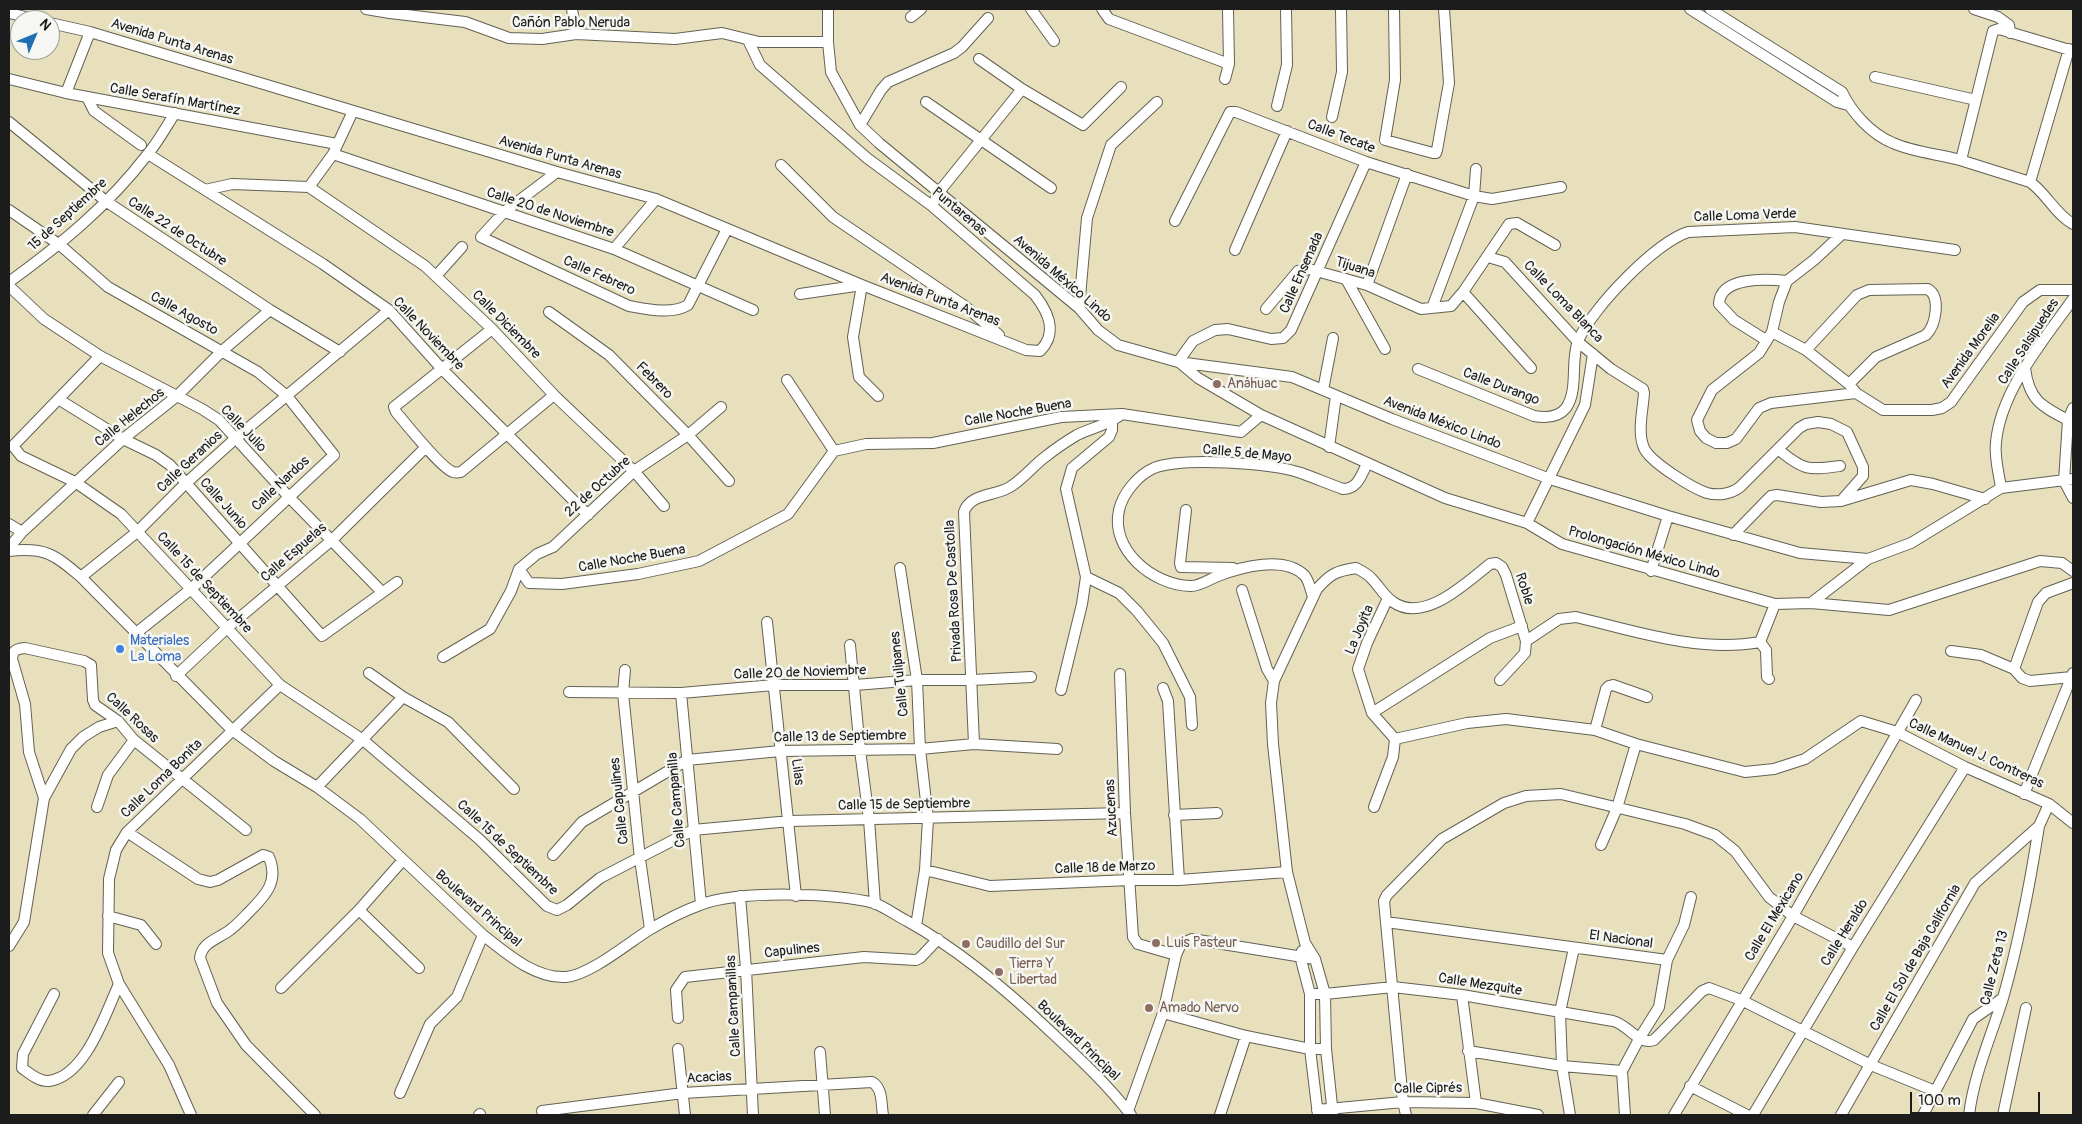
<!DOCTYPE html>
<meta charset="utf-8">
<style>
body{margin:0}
#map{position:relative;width:2082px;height:1124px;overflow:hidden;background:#e8e0bc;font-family:Pangolin,sans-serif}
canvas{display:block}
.frame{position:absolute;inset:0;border:10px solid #1c1c1c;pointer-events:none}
.north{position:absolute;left:10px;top:10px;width:50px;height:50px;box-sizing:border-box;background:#f6f6f2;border:1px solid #9f9f9c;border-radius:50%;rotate:45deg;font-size:14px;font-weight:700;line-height:20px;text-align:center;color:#1c1c1c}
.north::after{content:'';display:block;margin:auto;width:18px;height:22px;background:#1f6fb2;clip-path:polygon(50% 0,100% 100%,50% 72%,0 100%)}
.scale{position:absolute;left:1910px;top:1092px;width:130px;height:22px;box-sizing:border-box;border:2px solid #1c1c1c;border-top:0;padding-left:6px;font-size:15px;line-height:18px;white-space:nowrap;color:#1c1c1c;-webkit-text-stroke:4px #f6f6f2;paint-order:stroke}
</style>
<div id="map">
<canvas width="2082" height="1124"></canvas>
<div class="frame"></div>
<div class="north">N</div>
<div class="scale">100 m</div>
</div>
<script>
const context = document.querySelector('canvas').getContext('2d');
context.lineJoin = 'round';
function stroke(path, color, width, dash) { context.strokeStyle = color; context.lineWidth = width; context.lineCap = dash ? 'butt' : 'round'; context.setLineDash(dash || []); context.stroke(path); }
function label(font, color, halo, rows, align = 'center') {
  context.font = font + ' Pangolin,sans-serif'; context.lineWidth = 5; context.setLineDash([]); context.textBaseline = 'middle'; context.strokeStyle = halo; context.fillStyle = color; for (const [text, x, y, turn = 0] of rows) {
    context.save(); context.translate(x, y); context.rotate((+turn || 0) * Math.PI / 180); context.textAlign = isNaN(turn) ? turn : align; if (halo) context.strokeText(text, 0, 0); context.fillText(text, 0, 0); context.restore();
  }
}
const minor = new Path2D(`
 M366 9 390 13 465 22 509 38 542 39 576 34 675 39 722 33 759 42H828
 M572 9 576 34
 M828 9V42L831 72 860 125 879 143 1079 308 1098 330 1118 345 1178 362 1292 377 1392 419 1550 479 1668 516 1800 553 1868 559 1911 543 2001 488 2073 479
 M1031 9 1054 41
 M1102 9 1109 19 1229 64
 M1394 9 1395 80 1385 140 1433 153H1436L1437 150 1449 83 1444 9
 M1690 9 1837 102 1848 105
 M1710 9 1842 92C1852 113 1871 134 1893 143 1913 152 1938 154 1960 160 1983 167 2007 175 2030 182 2047 194 2055 214 2073 224
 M1974 9 1998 17 2009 25 2010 33
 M9 13 39 20
 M911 17 921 9
 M50 23 90 32 557 172 656 199 862 285 1026 350 1040 351C1058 333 1049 313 1035 295L932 206 867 158 760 65 748 40
 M979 59 1022 89 1083 125 1121 87
 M1875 77 1976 100
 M9 79 66 93 337 144
 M1225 79 1229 64 1228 9
 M66 93 90 32
 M87 97 94 111 141 145
 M926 102 1051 188
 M1277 106 1287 65 1286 9
 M1332 117 1342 72 1341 9
 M9 122 107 202 270 310 340 352
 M860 125 881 90 888 82 954 53 962 47 988 18
 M148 154 323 264 389 310 441 368 588 515
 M333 154 614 249 753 310
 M1961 160 1993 31 1999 29 2073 51
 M781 165 833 217 966 307 999 335
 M557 172 504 212 481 237 629 306C646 309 672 315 688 305L727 229
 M2030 182 2069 49
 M309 187 425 266 492 329 554 395 634 471 664 506
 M309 187 333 154 353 111
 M205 190 232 184 309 187
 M932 206 939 192 1022 89
 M9 210 60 245 108 287 258 372 287 396 334 455 191 589 135 634
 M1175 221 1230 112H1236L1366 162 1474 196 1492 199 1561 187
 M1842 234 1814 260 1787 281 1779 302 1772 332 1759 353 1712 390 1697 420 1700 431 1706 438 1716 443H1727L1736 439 1759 408 1771 403 1856 393
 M614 249 656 199
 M1235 250 1287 131
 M1488 257 1505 262 1578 342 1611 369 1643 389 1644 393C1643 410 1637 432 1644 448 1650 462 1692 488 1707 493 1718 496 1731 494 1740 487L1799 428 1806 424 1818 422 1831 424 1847 432 1863 467V476L1841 501
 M436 276 462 247
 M1346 279 1385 349
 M9 282C60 245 108 206 147 155 158 142 166 127 175 113
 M1367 285 1407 174
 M9 286 44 319 100 356 202 409 219 420 288 496 382 592
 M1463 292 1531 368
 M800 294 862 285 853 337 859 377 878 396
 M1079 308 1087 218 1111 145 1157 102
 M1432 308 1474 196 1476 169
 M1266 309 1298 271 1309 269 1367 285 1421 309 1451 306 1463 292 1509 224 1517 223 1555 245
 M549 312 609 355 688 435 729 481
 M492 329 394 407 396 412C406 424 441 468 453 472 455 473 459 472 461 472L554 395
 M1772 332 1806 350 1849 384 1856 393 1883 410H1932L1942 408 1951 402 2023 302 2040 290H2073
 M1766 340 1734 320 1719 304C1720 276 1767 279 1787 281
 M1806 350 1857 295 1869 290 1928 289C1941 297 1936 325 1926 335L1876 357 1849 384
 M100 356 13 446 21 456 75 482 121 514 280 685 363 740 479 839 547 906 557 910 567 905 600 878 693 830 790 821 1125 813
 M1178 362 1193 341 1215 330 1228 329 1271 339 1283 338 1291 330 1366 162
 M1179 362 1198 378 1261 415 1445 498 1527 523 1562 544 1775 604 1811 603 1889 610 2040 561 2062 563 2073 571
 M2025 368C2029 400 2041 406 2068 420
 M1418 369 1534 416C1545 418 1558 418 1566 408 1579 389 1570 361 1578 341 1592 308 1655 243 1688 232L1795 227 1955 250
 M787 380 834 451
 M1323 390 1333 338
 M58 399 123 439 156 455 170 465 322 636 397 582
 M2073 408 2068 420 2064 481 2073 498
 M1329 447 1336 396
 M1779 450C1804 471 1809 470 1840 466
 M2001 488C1999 474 1994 457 1996 442 2001 390 2044 340 2073 299
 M1186 510 1180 563 1181 567 1233 568
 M1527 523 1585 405 1593 354
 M9 524 22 532
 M1733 535 1767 500 1771 496 1777 495 1821 502 1841 501 1911 480 1933 484 1985 499
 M9 548 22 532 123 439 177 396 222 351 270 310
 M9 551C45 547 54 554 81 577L232 730 274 761 317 787 360 819 483 935C506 953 535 979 566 977 590 975 628 943 649 930 664 921 683 911 700 905 738 890 834 893 874 903 885 907 897 916 907 921 961 951 1008 991 1052 1033 1080 1059 1108 1085 1131 1115
 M900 568 917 680 920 749 928 819 925 870 916 926
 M519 569 529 583 562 584 638 574 699 561 788 514 834 451 866 444 933 443 1061 417 1122 414 1241 432 1261 415
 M1651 571 1668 516
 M81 577 137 532 185 484 235 439 389 310
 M1086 577 1119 593 1137 611 1163 643 1190 697 1192 725
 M1242 590 1267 669 1274 681
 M1313 597C1311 591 1309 581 1305 576 1285 555 1241 567 1218 576 1210 579 1198 587 1190 586 1153 585 1110 550 1119 510 1123 493 1138 475 1154 468 1183 457 1271 463 1301 473 1315 478 1329 484 1343 489 1358 489 1361 475 1367 464
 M1388 598 1367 643 1358 669 1372 713 1395 739
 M1811 603 1868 559
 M767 622 796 896
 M1526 641 1559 619 1576 617C1635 631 1699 653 1760 642
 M1760 642 1775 604
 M1760 642 1766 650 1767 677 1769 679
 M850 645 860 750 869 819 875 904
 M1951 651 1981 655 2014 669 2022 678 2030 681 2072 677
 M443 657 490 629 511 591 519 569 537 554 553 547 634 471 688 435 721 407
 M2014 669 2038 602 2046 593 2073 583
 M625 670 623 693 640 859 650 929
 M369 673 403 697 448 722 514 789
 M1120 674 1125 813 1133 937 1138 944 1176 955
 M176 676 226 629 332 540 426 447
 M1163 688 1168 701 1179 880
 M1061 690 1082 604 1086 577 1066 489 1072 468 1109 437 1112 430V422
 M569 692 681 693 774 685H855L917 680H972L1031 677
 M681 693 701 904
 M1372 713 1490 638 1522 626
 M1595 730 1606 689 1609 686 1613 685 1647 697
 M1395 739 1467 723 1506 719 1595 730 1636 744 1745 772 1774 769 1805 759 1861 721 1897 732 1965 767 2049 804 2073 823
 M974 744 964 512C970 493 996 496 1010 487 1023 479 1033 466 1045 457 1055 449 1067 441 1077 435 1093 427 1109 425 1122 414
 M317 787 403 697
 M2024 794 2073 673
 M44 798 29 752 25 704 12 659C13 650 16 649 25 648L84 661 91 665 93 700 95 705 118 721 134 740 246 830
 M97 807 108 775 134 740
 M1374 807 1393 757 1395 739
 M1174 815 1217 813
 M127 832 198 879 210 882 218 880 263 855 269 857C279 881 266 895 250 911 243 918 237 925 230 930 218 939 202 942 200 958L217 1003 246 1045 315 1115
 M1601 845 1617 808 1636 744
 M553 855 582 822 687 760 780 751 920 749 974 744 1057 749
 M925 870 990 886 1130 880H1179L1287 872
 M740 896 746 969 753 1115
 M359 910 419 968
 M108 916 141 925 156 944
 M1386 922 1667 960
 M9 946 24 922 44 798 71 749 83 737 99 727 118 721
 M1302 951 1300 956 1310 994V1049L1318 1115
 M281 988 359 910 403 860
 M54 994 23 1054 22 1068C29 1073 39 1082 49 1081 86 1076 105 1014 119 984
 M1310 994H1325L1393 987 1462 995 1613 1021C1629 1025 1639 1046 1654 1040L1702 991 1709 988 1741 1000 1871 1065 1935 1091
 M1462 995 1476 1103
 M1163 1013 1246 1036 1310 1049H1326
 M678 1018 676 990 685 977 864 957 916 960 920 958 938 939
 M678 1049 685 1115
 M1468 1051 1562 1066 1622 1071
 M820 1052 825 1115
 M1690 1086 1747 1115
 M400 1093 430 1024 457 997 483 935
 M1317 1110 1403 1102 1476 1103 1538 1115
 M542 1111 683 1093 872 1082C883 1088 881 1104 883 1115
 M1128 1111 1163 1013 1176 955 1181 944 1192 939 1315 959
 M93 1115 119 1082
 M191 1115 169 1065 119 984 108 953 109 879 116 850 127 832 280 685
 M479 1115 480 1114
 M1220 1115 1246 1036
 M1333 1115 1326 1049 1325 994 1315 959 1305 943 1287 872 1273 744 1271 703 1274 681 1317 589C1331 573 1337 571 1356 568 1362 571 1368 574 1372 579 1379 586 1384 596 1393 602 1424 624 1466 583 1490 564L1496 563 1502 567 1506 575 1526 641 1525 653 1500 680
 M1406 1115 1403 1102 1384 901 1387 895 1442 839 1504 803 1526 796 1561 794 1685 824 1715 835 1735 851 1769 897 1793 916 1853 947
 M1570 1115 1562 1066 1560 1012 1574 948
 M1625 1115 1622 1071 1639 1039 1659 1007 1667 960 1684 925 1691 897
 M1674 1115 1793 916 1916 700
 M1753 1115 1853 947 1965 767
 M1841 1115 1975 883 2039 826 2049 804
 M1923 1115 1973 1019 2003 998
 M1969 1115C1974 1074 1991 1037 2003 998 2019 942 2030 884 2039 826
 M2003 1115 2026 1008`);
stroke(minor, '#636154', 12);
stroke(minor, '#fff', 10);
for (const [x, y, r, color] of [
 [1217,384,5,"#8d6e63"],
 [120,649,5,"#3f7fe0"],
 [1156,943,5,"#8d6e63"],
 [966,944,5,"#8d6e63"],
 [999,972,5,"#8d6e63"],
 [1149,1008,5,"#8d6e63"]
]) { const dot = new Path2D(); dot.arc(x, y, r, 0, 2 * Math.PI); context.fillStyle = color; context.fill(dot); stroke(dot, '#f6f6f2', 2); }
label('14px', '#1c1c1c', '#f6f6f2', [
 ["Cañón Pablo Neruda",571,23],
 ["Avenida Punta Arenas",172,42,17],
 ["Calle Serafín Martínez",175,100,10],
 ["Calle Tecate",1341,137,21],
 ["Avenida Punta Arenas",560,158,16],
 ["Puntarenas",959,212,40],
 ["Calle 20 de Noviembre",550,213,18],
 ["15 de Septiembre",68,215,-42],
 ["Calle Loma Verde",1745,216,-2],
 ["Calle 22 de Octubre",177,232,33],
 ["Tijuana",1355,268,18],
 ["Calle Ensenada",1302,273,-66],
 ["Calle Febrero",599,276,24],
 ["Avenida México Lindo",1062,279,41],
 ["Avenida Punta Arenas",940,300,21],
 ["Calle Loma Blanca",1563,302,46],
 ["Calle Agosto",184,314,29],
 ["Calle Diciembre",506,325,45],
 ["Calle Noviembre",428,334,46],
 ["Calle Salsipuedes",2029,342,-57],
 ["Avenida Morelia",1971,351,-54],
 ["Febrero",654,381,45],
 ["Calle Durango",1501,387,21],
 ["Calle Noche Buena",1018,413,-10],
 ["Calle Helechos",130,418,-39],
 ["Avenida México Lindo",1442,423,21],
 ["Calle Julio",243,429,46],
 ["Calle 5 de Mayo",1247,454,5],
 ["Calle Geranios",190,462,-43],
 ["Calle Nardos",281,484,-43],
 ["22 de Octubre",598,487,-42],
 ["Calle Junio",223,504,48],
 ["Calle Espuelas",294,553,-41],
 ["Prolongación México Lindo",1644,553,16],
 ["Calle Noche Buena",632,559,-10],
 ["Calle 15 de Septiembre",204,583,47],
 ["Roble",1524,589,72],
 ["Privada Rosa De Castolla",954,591,-93],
 ["La Joyita",1360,630,-67],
 ["Calle 20 de Noviembre",800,673,-2],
 ["Calle Tulipanes",900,674,-96],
 ["Calle Rosas",132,718,43],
 ["Calle 13 de Septiembre",840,737,-1],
 ["Calle Manuel J. Contreras",1976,754,25],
 ["Lilas",797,772,82],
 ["Calle Loma Bonita",162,779,-44],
 ["Calle Campanilla",677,800,-95],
 ["Calle Capulines",620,801,-96],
 ["Calle 15 de Septiembre",904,805,-1],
 ["Azucenas",1112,808,-93],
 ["Calle 15 de Septiembre",507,848,43],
 ["Calle 18 de Marzo",1105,868,-2],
 ["Boulevard Principal",478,909,41],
 ["Calle El Mexicano",1775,917,-59],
 ["Calle Heraldo",1845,933,-58],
 ["El Nacional",1621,940,8],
 ["Capulines",792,951,-6],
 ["Calle El Sol de Baja California",1916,958,-60],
 ["Calle Zeta 13",1995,968,-76],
 ["Calle Mezquite",1480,985,9],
 ["Calle Campanillas",734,1006,-93],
 ["Boulevard Principal",1078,1041,44],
 ["Acacias",709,1078,-3],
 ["Calle Ciprés",1428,1089,-1]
]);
label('14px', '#785e54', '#f6f6f2', [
 ["Anáhuac",1227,384],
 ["Luis Pasteur",1166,943],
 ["Caudillo del Sur",976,944],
 ["Tierra Y",1009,964],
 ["Libertad",1009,980],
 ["Amado Nervo",1159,1008]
], 'left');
label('14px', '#366cbe', '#f6f6f2', [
 ["Materiales",130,641],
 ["La Loma",130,657]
], 'left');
</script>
